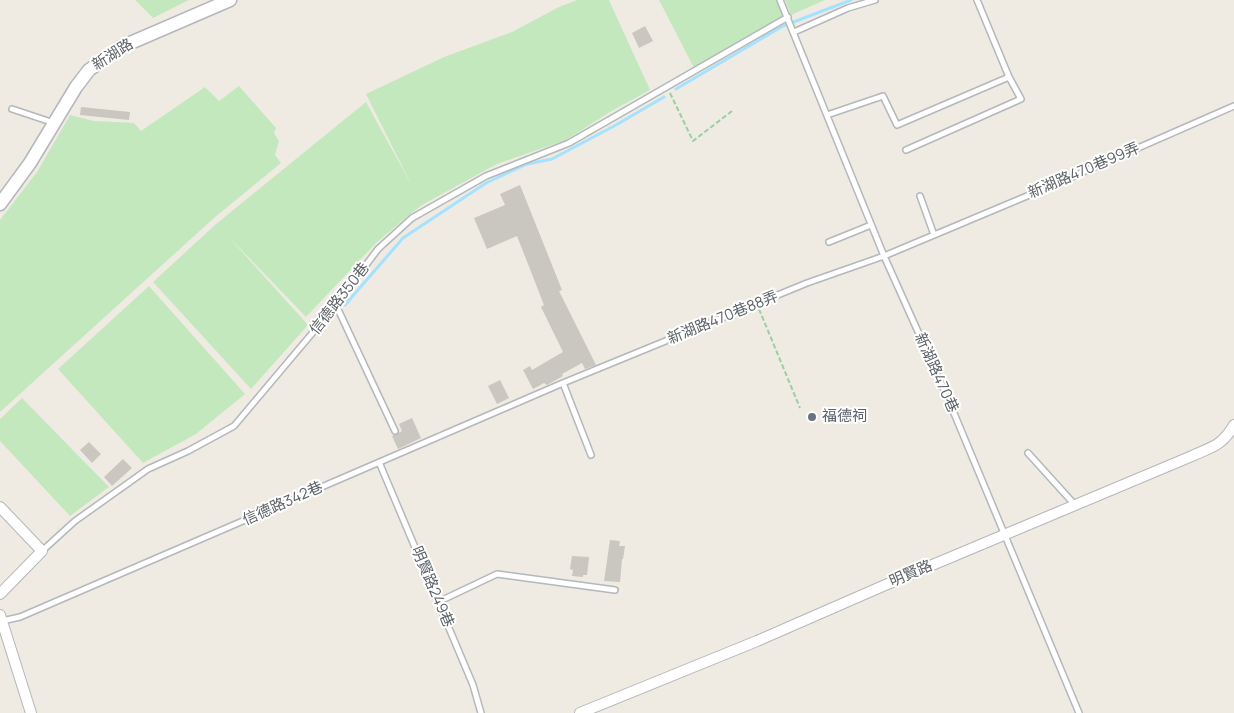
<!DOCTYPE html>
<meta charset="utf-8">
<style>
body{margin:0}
canvas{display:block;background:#efebe3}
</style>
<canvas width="1234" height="713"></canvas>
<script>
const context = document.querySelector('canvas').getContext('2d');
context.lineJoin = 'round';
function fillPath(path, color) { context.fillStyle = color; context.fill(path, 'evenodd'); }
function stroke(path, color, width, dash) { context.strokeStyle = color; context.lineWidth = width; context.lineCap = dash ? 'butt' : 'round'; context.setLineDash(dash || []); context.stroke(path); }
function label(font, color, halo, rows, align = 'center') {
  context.font = font + ' Manrope,"Noto Sans TC",sans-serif'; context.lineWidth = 4; context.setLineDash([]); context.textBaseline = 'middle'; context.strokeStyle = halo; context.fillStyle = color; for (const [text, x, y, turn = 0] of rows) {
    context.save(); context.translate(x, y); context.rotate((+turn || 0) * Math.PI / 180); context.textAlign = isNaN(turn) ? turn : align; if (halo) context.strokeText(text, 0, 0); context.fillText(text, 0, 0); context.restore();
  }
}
fillPath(new Path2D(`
 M135 0H189L153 18Z
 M577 0H609L650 90 610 112 566 140 497 164 422 205 409 215 376 243 306 317 227 235 308 325 251 389 153 282 216 224 366 102 412 186 366 94 444 57 512 32 559 7Z
 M659 0H776L784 19 694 68Z
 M785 0H825L791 15Z
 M239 86 276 128 274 133 279 141 275 155 281 163 214 218 0 412V220L37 172 70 115 94 121 134 123 141 131 205 87 219 101Z
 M149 286 245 394 196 434 143 463 58 369Z
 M22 398 109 487 70 516 0 441V419Z`), '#c4e8be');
stroke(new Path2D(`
 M676 89 783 26 851 0
 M345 305 403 238 486 183 527 164 552 159 616 125 664 97`), '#a4e3ff', 3);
fillPath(new Path2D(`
 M645 26 653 41 639 48 632 33Z
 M81 107 130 112 129 120 80 115Z
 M520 185 562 290 559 291 596 365 585 369 582 363 562 374 563 376 547 385 544 383 533 389 523 370 530 366 532 370 563 352 541 307 544 305 517 236 487 249 474 218 505 205 500 194Z
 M500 380 509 398 497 404 488 386Z
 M412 418 421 438 398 449 392 436 402 431 399 424Z
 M89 442 101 454 92 463 80 450Z
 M123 459 132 468 112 486 104 477Z
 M610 540 620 541 619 546H625L623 559H622L620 582 604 581Z
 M572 556 589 557 587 575H583V577L572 576 573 570 570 569Z`), '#cac6c0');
const service = new Path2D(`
 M780 0 884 256 946 394 1079 713
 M794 32 848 8 875 0
 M12 109 54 123
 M827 115 883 96 897 125 1009 77
 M906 150 1021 99 1009 77 977 0
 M920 196 934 235
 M829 242 871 225
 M336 305 395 431
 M563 383 591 455
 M1028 453 1075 505
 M379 462 473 685 481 713
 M42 551 75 521 148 469 188 451 234 426 336 305 378 249 412 218 486 176 569 143 788 17
 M438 602 497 574 615 590
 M2 621 20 617 563 383 807 283 884 256 1058 183 1234 106`);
const minor = new Path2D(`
 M0 507 42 551 0 594
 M0 615 31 713
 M580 713 757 641 899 579 1192 456C1212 447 1223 445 1234 425`);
const tertiary = new Path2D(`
 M0 204 30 163 76 87 89 70 121 47 230 0`);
stroke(service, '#b4b7bb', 8);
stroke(minor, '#b4b7bb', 12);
stroke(tertiary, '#b4b7bb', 15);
stroke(new Path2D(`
 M670 93 693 141 732 111
 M759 309 800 408`), '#9acfa1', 2, [5, 2.5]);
stroke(service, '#fff', 5);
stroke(minor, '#fff', 10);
stroke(tertiary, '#fff', 12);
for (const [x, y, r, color] of [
 [812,417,5,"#6b7280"]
]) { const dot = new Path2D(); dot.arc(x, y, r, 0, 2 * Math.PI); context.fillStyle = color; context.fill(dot); stroke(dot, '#fff', 2); }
label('15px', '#5b6165', '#fff', [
 ["新湖路",113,55,-32],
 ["新湖路470巷99弄",1084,171,-23],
 ["信德路350巷",340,299,-52],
 ["新湖路470巷88弄",723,318,-22],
 ["新湖路470巷",936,373,66],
 ["信德路342巷",283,504,-24],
 ["明賢路",911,574,-23],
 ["明賢路249巷",432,587,67]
]);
label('15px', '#5b616d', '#fff', [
 ["福德祠",822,417]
], 'left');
</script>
